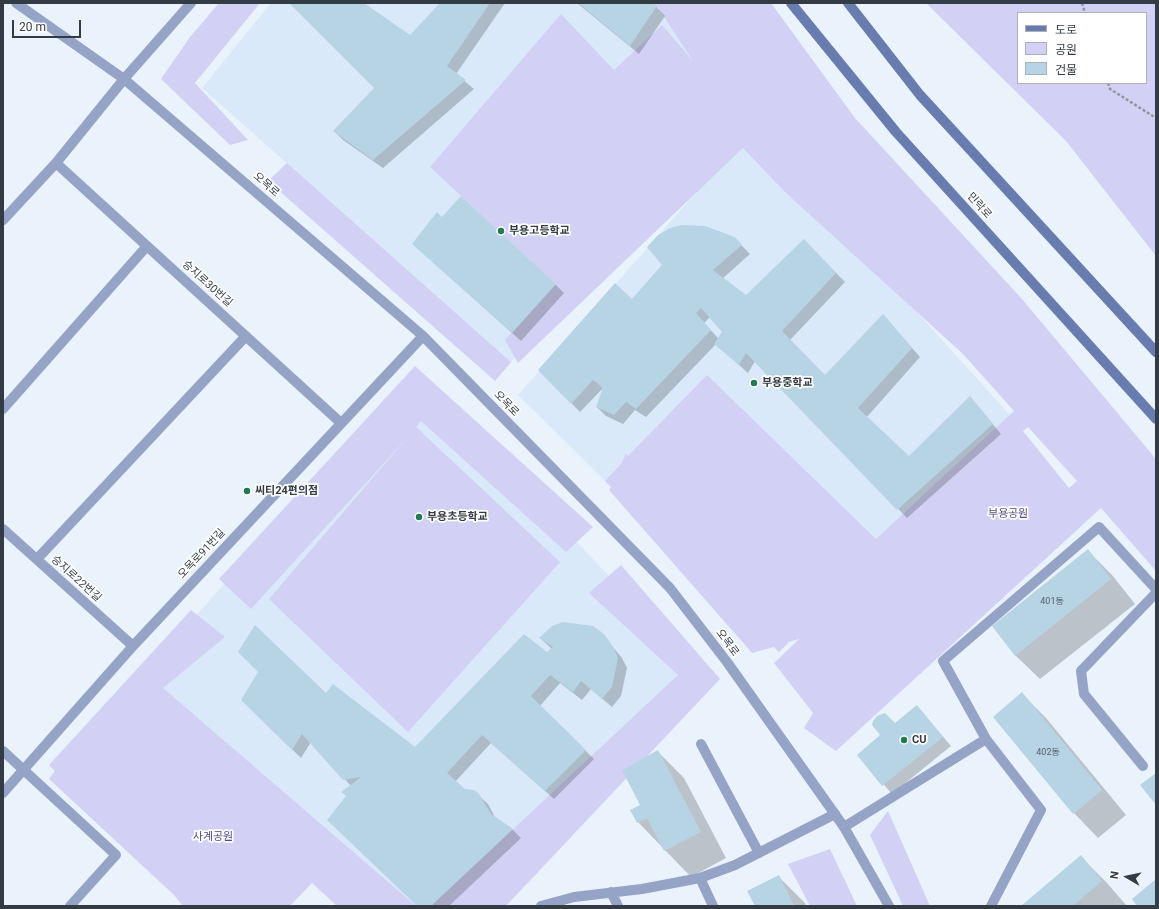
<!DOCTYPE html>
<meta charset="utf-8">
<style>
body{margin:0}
#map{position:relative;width:1159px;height:909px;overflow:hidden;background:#eaf3fc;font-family:Roboto,"Noto Sans KR",sans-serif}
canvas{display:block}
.frame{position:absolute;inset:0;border:4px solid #333c45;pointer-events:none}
.legend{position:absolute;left:1017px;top:12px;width:130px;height:72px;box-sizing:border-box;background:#fff;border:1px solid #adb1b5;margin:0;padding:5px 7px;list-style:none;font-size:12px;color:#333c45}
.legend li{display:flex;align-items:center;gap:8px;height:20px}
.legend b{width:20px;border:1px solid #adb1b5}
.north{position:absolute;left:1107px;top:857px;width:40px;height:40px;-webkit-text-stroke:3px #fff;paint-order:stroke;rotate:279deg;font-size:11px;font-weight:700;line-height:16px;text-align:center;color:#333c45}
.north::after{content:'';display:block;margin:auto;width:14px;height:18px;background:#333c45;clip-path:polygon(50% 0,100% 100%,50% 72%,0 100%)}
.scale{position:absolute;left:12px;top:20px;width:69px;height:18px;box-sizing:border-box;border:2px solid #333c45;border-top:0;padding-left:5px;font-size:12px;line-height:14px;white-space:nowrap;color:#333c45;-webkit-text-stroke:3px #fff;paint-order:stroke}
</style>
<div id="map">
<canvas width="1159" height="909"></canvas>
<div class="frame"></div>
<ul class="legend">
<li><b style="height:5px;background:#687cb0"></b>도로</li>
<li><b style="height:11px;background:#d2d1f5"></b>공원</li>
<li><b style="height:11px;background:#b6d4e4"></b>건물</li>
</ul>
<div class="north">N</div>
<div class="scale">20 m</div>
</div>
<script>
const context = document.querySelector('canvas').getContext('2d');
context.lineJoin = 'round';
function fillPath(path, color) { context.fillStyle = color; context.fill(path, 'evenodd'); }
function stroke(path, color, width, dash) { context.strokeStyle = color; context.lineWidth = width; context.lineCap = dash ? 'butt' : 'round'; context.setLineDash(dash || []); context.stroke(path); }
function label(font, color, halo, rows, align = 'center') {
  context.font = font + ' Roboto,"Noto Sans KR",sans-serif'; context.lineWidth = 3.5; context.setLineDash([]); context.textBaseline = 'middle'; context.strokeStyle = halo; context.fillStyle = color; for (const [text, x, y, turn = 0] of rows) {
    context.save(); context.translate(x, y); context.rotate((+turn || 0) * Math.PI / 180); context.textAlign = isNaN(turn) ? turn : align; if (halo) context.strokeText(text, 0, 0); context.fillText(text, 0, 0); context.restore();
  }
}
fillPath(new Path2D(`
 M271 3H665L745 121 511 362 202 88Z
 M752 129 1018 424 882 546 779 652 518 395Z
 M415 372 691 662 448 906H398L138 680Z`), '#d9e9fa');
fillPath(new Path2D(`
 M219 3H260L195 83 248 140 230 145 161 79 190 37Z
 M655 3H771L855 118 1022 299 1156 459V571L1101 508 836 751 804 728 813 713 774 663 799 639 789 642 779 652 774 647 752 653 609 490 611 487 605 481 621 464 626 454 628 456 707 375 876 539 1014 411 963 354 786 193 743 148 518 363 505 340 556 284 430 167 561 14 614 70 662 25 693 61ZM1028 427 1077 481 1069 488 1023 431Z
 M926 3H1156V256L1066 141ZM1018 13H1146V83H1018Z
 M287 163 511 362 495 381 268 181Z
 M415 366 593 527 566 552 421 421 416 427 560 562 408 732 269 599 406 439 251 609 219 579Z
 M621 565 720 679 506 906H431L678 675 589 593Z
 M191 610 225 637 163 688 416 906H337L312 883 290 906H183L174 895 49 779 55 771 49 765Z
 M888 811 930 906H903L870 835Z
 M830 849 857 906H810L788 864Z`), '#d2d1f5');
fillPath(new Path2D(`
 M290 3H362L410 37 441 3H505L456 74 474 89 383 168 343 140 334 131 375 88Z
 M577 3H653L665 16 639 54Z
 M443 218 555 284 564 293 521 341 423 253Z
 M735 239 750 254 722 279 746 296 804 240 845 282 790 340 825 376 883 315 920 357 866 418 909 457 970 397 1001 434 907 518 755 361 748 373 716 344 646 417 635 410 623 424 606 416 597 407 605 386 580 412 539 370 632 300ZM710 317 724 332 719 339 704 323Z
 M1088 551 1112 575 1135 604 1040 679 1015 655Z
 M603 635 622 658 627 668 621 696 612 707 591 689 582 700 560 683 540 706 594 759 554 799 491 743 455 782 465 790 478 795 488 804 496 819 513 830 521 838 449 906H418L351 786 311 742 301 758 242 700 326 694 416 748 552 649 540 638Z
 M1022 694 1046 718 1126 815 1098 838 1074 813Z
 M917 706 951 746 892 794 858 755Z
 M658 752 684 778 726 858 691 877 638 822Z
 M1081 857 1107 883 1127 906H1022Z
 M778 876 805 903 806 906H756Z`), '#0003');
fillPath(new Path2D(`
 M289 3H364L410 35 440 3H490L447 66 466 80 373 160 333 131 374 88Z
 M578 3H654L657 6 630 46Z
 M461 196 556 284 512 333 412 244 437 212 442 217Z
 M682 225 705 226 724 233 736 238 742 245 713 270 746 295 804 239 836 273 782 331 825 375 883 314 912 348 858 408 909 456 970 396 993 424 897 510 746 353 739 365 714 344 722 332 701 308 696 313 711 330 636 409 626 402 614 415 596 407 603 388 593 380 571 404 538 370 615 283 632 299 662 265 647 247 658 235 670 228Z
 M1088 549 1111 579 1015 656 992 626Z
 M563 622 593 626 604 634 614 648 618 658 612 687 602 699 581 681 573 692 550 675 531 696 586 750 545 791 482 735 447 773 465 789 474 790 479 794 491 814 513 829 431 906H417L327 820 346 796 341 792 361 777 343 780 302 734 292 750 241 700 258 672 238 652 255 625 326 693 333 684 415 747 524 634 547 652 553 647 539 638 552 626Z
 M1022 692 1102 790 1073 814 993 717Z
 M917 705 943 737 882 786 857 755 880 735 872 725 873 721 877 716 885 713 895 723Z
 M658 750 701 832 664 851 647 818 637 823 630 810 640 805 622 770Z
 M1156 773V805L1140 785Z
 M1081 855 1102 881 1073 906H1021Z
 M779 875 794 906H755L747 891Z
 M1156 879V906H1137L1132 899Z`), '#b6d4e4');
stroke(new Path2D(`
 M1082 3 1085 13
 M1108 83 1110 89 1156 118`), '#8d969f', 2.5, [3, 2]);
stroke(new Path2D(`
 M986 739 1041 810 991 906
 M701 744 759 853
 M1143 766 1084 694 1081 671 1156 593
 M844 827 986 739 943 661 1099 527 1156 589
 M700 878 713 906
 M611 892 618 906
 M541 906 574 897 642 889 700 878 735 865 835 814`), '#95a3c7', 10);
stroke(new Path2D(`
 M16 3 124 79 423 336 670 588 727 662 844 827 889 906
 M56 163 341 423
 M3 220 56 163 124 79 191 3
 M3 409 147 246
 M3 529 133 646
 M37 559 246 336
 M3 751 116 855 70 906
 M3 793 133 646 423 336`), '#95a3c7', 10);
stroke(new Path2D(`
 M791 3 896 132 1156 419
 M848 3 920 95 1156 352`), '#687cb0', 10);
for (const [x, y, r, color] of [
 [501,231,4,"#227b4f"],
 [754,383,4,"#227b4f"],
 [247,491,4,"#227b4f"],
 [419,517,4,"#227b4f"],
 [904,740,4,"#227b4f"]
]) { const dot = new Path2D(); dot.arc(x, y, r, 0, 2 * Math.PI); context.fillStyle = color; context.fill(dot); stroke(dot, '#fff', 1.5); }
label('9px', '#54626d', null, [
 ["401동",1052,602],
 ["402동",1048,753]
]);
label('11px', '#333c45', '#fff', [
 ["오목로",266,185,41],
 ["민락로",979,206,48],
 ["승지로30번길",207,284,42],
 ["오목로",506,404,46],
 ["오목로91번길",202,554,-47],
 ["승지로22번길",76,579,42],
 ["오목로",727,643,53]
]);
label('bold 11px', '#333c45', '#fff', [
 ["부용고등학교",509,231],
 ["부용중학교",762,383],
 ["씨티24편의점",255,491],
 ["부용초등학교",427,517],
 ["CU",912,740]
], 'left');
label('11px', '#524d86', '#fff', [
 ["부용공원",1008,514],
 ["사계공원",213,837]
]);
</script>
